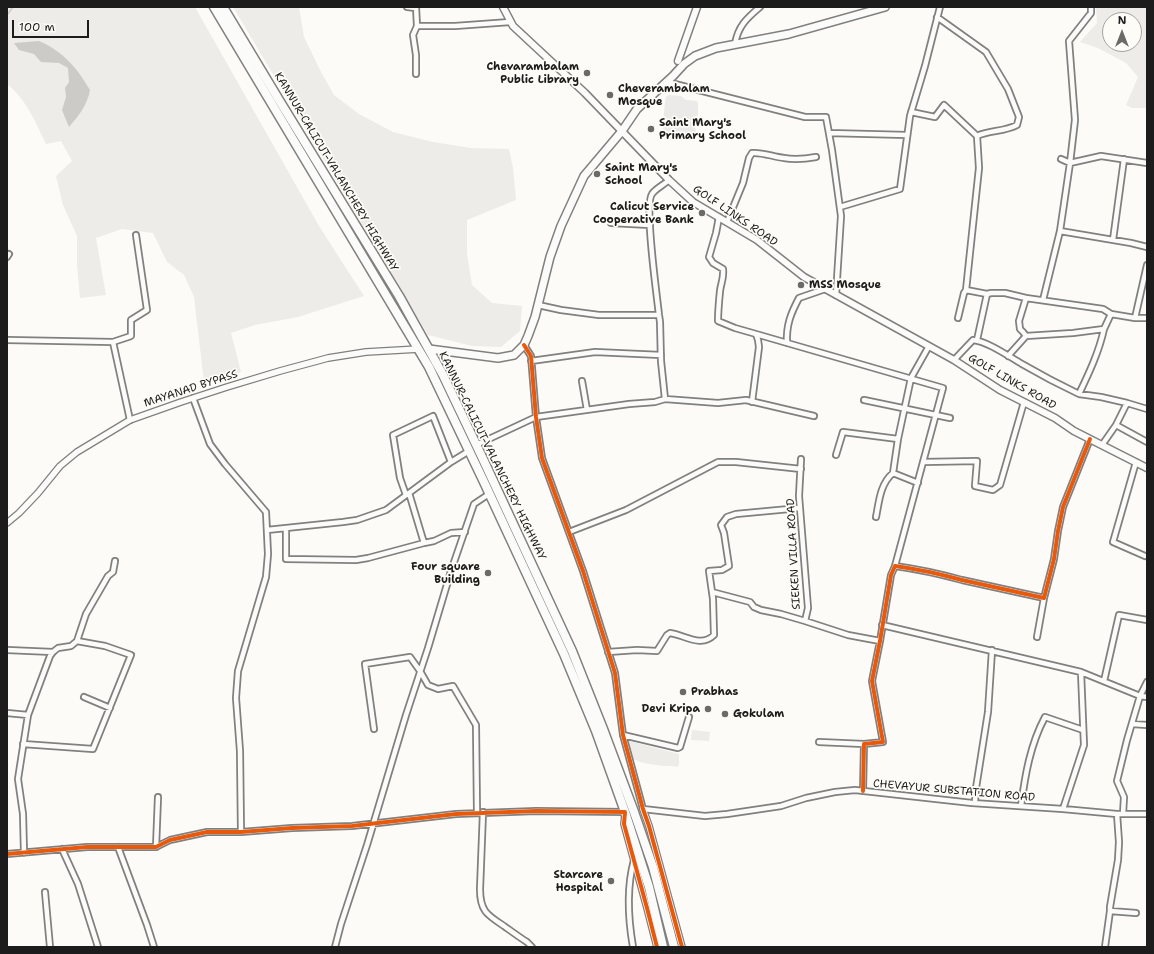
<!DOCTYPE html>
<style>
body{margin:0}
#map{position:relative;width:1154px;height:954px;overflow:hidden;background:#fcfbf8;font-family:"Shantell Sans",sans-serif}
canvas{display:block}
.frame{position:absolute;inset:0;border:8px solid #1c1c1c;pointer-events:none}
.north{position:absolute;left:1102px;top:12px;width:40px;height:40px;box-sizing:border-box;background:#fdfcf7;border:1px solid #a3a29f;border-radius:50%;rotate:0deg;font-size:11px;font-weight:700;line-height:16px;text-align:center;color:#1c1c1c}
.north::after{content:'';display:block;margin:auto;width:14px;height:18px;background:#6a6a69;clip-path:polygon(50% 0,100% 100%,50% 72%,0 100%)}
.scale{position:absolute;left:12px;top:20px;width:77px;height:18px;box-sizing:border-box;border:2px solid #1c1c1c;border-top:0;padding-left:5px;font-size:12px;line-height:14px;white-space:nowrap;color:#1c1c1c;-webkit-text-stroke:3px #fdfcf7;paint-order:stroke}
</style>
<div id="map">
<canvas width="1154" height="954"></canvas>
<div class="frame"></div>
<div class="north">N</div>
<div class="scale">100 m</div>
</div>
<script>
const context = document.querySelector('canvas').getContext('2d');
context.lineJoin = 'round';
function fillPath(path, color) { context.fillStyle = color; context.fill(path, 'evenodd'); }
function stroke(path, color, width, dash) { context.strokeStyle = color; context.lineWidth = width; context.lineCap = dash ? 'butt' : 'round'; context.setLineDash(dash || []); context.stroke(path); }
function label(font, color, halo, rows, align = 'center') {
  context.font = font + ' "Shantell Sans",sans-serif'; context.lineWidth = 3.5; context.setLineDash([]); context.textBaseline = 'middle'; context.strokeStyle = halo; context.fillStyle = color; for (const [text, x, y, turn = 0] of rows) {
    context.save(); context.translate(x, y); context.rotate((+turn || 0) * Math.PI / 180); context.textAlign = isNaN(turn) ? turn : align; if (halo) context.strokeText(text, 0, 0); context.fillText(text, 0, 0); context.restore();
  }
}
fillPath(new Path2D(`
 M669 95 681 96 686 100 697 101 698 104V114L695 127 697 136 694 137 666 135 663 133V124L665 102 666 97Z`), '#ebeae8');
fillPath(new Path2D(`
 M7 7H195L319 226 364 296 298 317 255 325 231 333 241 372 204 382 194 297 184 275 167 262 153 233 122 229 96 238 106 295 80 298 77 265V236L63 205 56 176 72 161 61 141 46 144C36 123 26 99 7 84Z
 M233 7H299L304 37 320 70 334 95 359 114 393 132 433 142 471 148 509 149 513 168 516 200 467 220V254L472 285 492 303 522 306 520 331 501 347 472 346 428 335Z
 M1096 7H1147V108H1132L1126 105 1138 77 1126 63 1098 48 1080 42 1097 23ZM1110 20H1134V44H1110Z
 M692 730 710 732 709 741 691 740Z
 M629 741 679 754V764L678 767C663 765 645 766 631 758Z`), '#edece8');
fillPath(new Path2D(`
 M39 41C64 52 77 68 90 90 87 106 79 115 69 127L62 110 66 97 65 88 69 82 68 68 59 63 41 62 34 54 19 50 14 43Z`), '#cccbc7');
stroke(new Path2D(`
 M7 15 13 7`), '#cccbc7', 1.5);
const minor = new Path2D(`
 M407 7 416 8
 M937 17 986 52 1008 89 1019 117 1017 125C1004 132 989 130 977 136L979 168 966 290 964 293 958 318
 M417 26H455L510 22
 M735 44C738 26 747 18 760 7
 M416 74V55L413 35 417 26 416 7
 M667 82 805 117H826L832 150 841 216 836 295
 M911 112 935 117 944 105 977 136
 M829 133 907 135
 M1061 159 1070 163 1101 156 1147 163
 M840 207 900 189 910 116 925 66 940 7
 M719 217 716 233 709 257 713 263 723 269C724 278 721 283 720 291 719 301 718 311 718 321L735 328 756 334 758 340 759 347 752 402
 M727 222 743 183 749 158 752 153C763 152 773 157 784 158 795 160 805 159 816 157
 M611 223 650 225
 M1060 231 1131 243 1147 247
 M1113 240 1124 159
 M7 257 9 254
 M966 290 987 294 991 293H1005L1026 298 1103 309 1111 314 1104 329
 M1026 298 1019 321 1020 329 1023 332 1026 336
 M1043 300 1060 231 1070 163 1075 120 1069 41 1091 13V7
 M538 305 561 310 599 315H659
 M1111 314 1135 318 1147 265
 M1135 318H1147
 M756 334 943 388 895 566
 M7 340 113 342
 M977 340 987 294
 M787 343C786 325 791 313 799 298L825 289
 M524 345 531 356 536 417 542 458 583 571 615 673 623 735 643 809 705 816 727 814 781 806 806 798 835 792 855 790 972 803 1063 809 1117 814H1147
 M1008 356 1026 336 1073 333 1104 329C1099 352 1089 373 1079 394L1101 397 1127 403 1116 425 1102 445
 M954 360 973 340C989 342 1008 356 1022 364 1041 375 1060 385 1079 394
 M531 361 595 352 661 355
 M582 381 587 410
 M193 398 210 444 225 464 266 512 268 554 266 577 238 671 236 698 240 751 241 832
 M665 399 661 361 660 322 659 315C657 296 644 205 652 194 655 189 665 184 669 180
 M864 400 950 418
 M1127 403 1147 409
 M130 420 113 342 131 336V320L147 310 136 235
 M1116 425 1147 442
 M476 445 536 417 629 404 655 402 665 399 718 403 746 400 814 416
 M836 455 843 432 898 439
 M923 462 977 461 975 486 993 490 1000 485 1024 402
 M1136 462 1113 542 1145 556
 M918 483 893 473 898 439 911 378 929 346
 M409 493 424 543 368 558 356 560 286 559V528L343 522 357 520 386 510 451 462 469 451
 M406 495 400 478 393 435 433 416 451 462
 M876 517C879 502 880 484 893 473
 M267 530 286 528
 M569 532 626 510 718 462H736L801 469
 M424 543 434 541 451 533 465 532
 M712 592 750 602 754 607 761 610 781 614 805 621 808 608 799 496 801 459
 M805 621 848 635 880 641
 M882 625 1081 672 1140 696 1147 697
 M1037 637 1044 598
 M7 650 53 652
 M608 652 637 650 657 651 667 635 670 633C685 635 701 648 714 635L713 599 709 571 722 570 729 566 724 533 721 525 727 517 736 514 800 508
 M1104 681 1119 615 1147 620
 M84 697 110 708
 M7 713 28 715
 M1132 724 1147 725
 M374 729 365 664 410 657 420 671 428 685 438 689 453 686 476 725 477 813
 M623 735 678 748 680 747 689 717
 M819 742 864 744
 M23 744 93 749 131 655 105 646 77 641
 M863 791 864 744 883 742 872 681 880 641 891 575 895 566C917 569 940 574 962 580 989 586 1017 592 1044 598L1054 559 1058 531 1063 507 1090 439
 M975 802 976 788 988 712 992 650
 M1021 806C1025 776 1030 745 1045 717L1083 730
 M1063 809 1084 745 1081 672
 M483 812 480 889C480 911 487 915 504 926 511 931 519 937 527 942L532 947
 M1123 814 1124 797 1117 781 1127 740 1140 696 1147 682
 M118 847 147 925 154 947
 M156 847 158 797
 M62 849 78 884 98 947
 M24 853 23 814 18 779 28 715 50 656 53 652 58 648 71 646 77 641 86 614 108 576 113 572 115 561
 M7 854 87 847H156L170 840 207 832H241L292 828 352 826 456 814 536 811 625 812
 M45 892 50 947
 M1110 911 1136 913
 M335 947 341 924 367 845 406 715 428 648 451 571 474 504 489 494
 M633 947C628 918 626 889 634 860
 M1105 947 1110 911V907L1118 860 1119 842 1117 814`);
const tertiary = new Path2D(`
 M7 523 19 513 38 493 60 466 77 452 130 420 181 402 227 387 280 371 328 358 366 352 419 349
 M643 809 649 826 682 947
 M625 816 624 824 647 908 657 947`);
const secondary = new Path2D(`
 M503 7 513 26 585 93 669 180 693 202 757 240 804 277 954 360 1000 390 1055 418 1074 431 1147 468
 M678 61 697 7`);
const primary = new Path2D(`
 M429 349 498 358 514 355 524 345 528 336 535 317 550 257 561 226 584 176 622 131 637 109 673 76 684 64 695 56 716 48 789 34 885 7`);
const trunk = new Path2D(`
 M214 7 429 367 484 482 564 654 596 731 625 812 649 887 663 947
 M223 7 279 100 399 296 443 375 482 457 572 651 603 729 634 812 653 867 674 947`);
stroke(minor, '#81807f', 8);
stroke(tertiary, '#81807f', 8);
stroke(secondary, '#81807f', 9);
stroke(primary, '#81807f', 10);
stroke(trunk, '#81807f', 11);
stroke(minor, '#fbfbf9', 4.5);
stroke(tertiary, '#fbfbf9', 5.5);
stroke(secondary, '#fbfbf9', 6);
stroke(primary, '#fbfbf9', 7);
stroke(trunk, '#fbfbf9', 8);
stroke(new Path2D(`
 M524 345 531 356 536 417 542 458 583 571 615 673 623 735 643 809 649 826 682 947
 M863 791 864 744 883 742 872 681 880 641 891 575 895 566C917 569 940 574 962 580 989 586 1017 592 1044 598L1054 559 1058 531 1063 507 1090 439
 M7 854 87 847H156L170 840 207 832H241L292 828 352 826 456 814 536 811 625 812 624 824 647 908 657 947`), '#e8590c', 4);
for (const [x, y, r, color] of [
 [587,73,4,"#6a6a69"],
 [610,95,4,"#6a6a69"],
 [651,129,4,"#6a6a69"],
 [597,174,4,"#6a6a69"],
 [702,213,4,"#6a6a69"],
 [801,285,4,"#6a6a69"],
 [488,573,4,"#6a6a69"],
 [683,692,4,"#6a6a69"],
 [708,709,4,"#6a6a69"],
 [725,714,4,"#6a6a69"],
 [611,881,4,"#6a6a69"]
]) { const dot = new Path2D(); dot.arc(x, y, r, 0, 2 * Math.PI); context.fillStyle = color; context.fill(dot); stroke(dot, '#fdfcf7', 1.5); }
label('bold 11px', '#1c1c1c', '#fdfcf7', [
 ["Chevarambalam",579,67,"right"],
 ["Public Library",579,80,"right"],
 ["Cheverambalam",618,89],
 ["Mosque",618,102],
 ["Saint Mary's",659,123],
 ["Primary School",659,136],
 ["Saint Mary's",605,168],
 ["School",605,181],
 ["Calicut Service",694,207,"right"],
 ["Cooperative Bank",694,220,"right"],
 ["MSS Mosque",809,285],
 ["Four square",480,567,"right"],
 ["Building",480,580,"right"],
 ["Prabhas",691,692],
 ["Devi Kripa",700,709,"right"],
 ["Gokulam",733,714],
 ["Starcare",603,875,"right"],
 ["Hospital",603,888,"right"]
], 'left');
label('11px', '#1c1c1c', '#fdfcf7', [
 ["KANNUR-CALICUT-VALANCHERY HIGHWAY",336,172,59],
 ["GOLF LINKS ROAD",735,216,34],
 ["GOLF LINKS ROAD",1012,382,30],
 ["MAYANAD BYPASS",191,389,-18],
 ["KANNUR-CALICUT-VALANCHERY HIGHWAY",492,456,64],
 ["SIEKEN VILLA ROAD",794,554,-93],
 ["CHEVAYUR SUBSTATION ROAD",954,791,5]
]);
</script>
